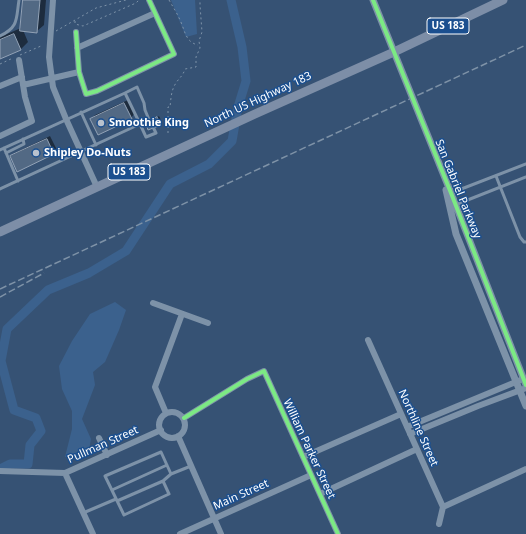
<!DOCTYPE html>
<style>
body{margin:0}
canvas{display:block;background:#365274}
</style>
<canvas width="526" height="534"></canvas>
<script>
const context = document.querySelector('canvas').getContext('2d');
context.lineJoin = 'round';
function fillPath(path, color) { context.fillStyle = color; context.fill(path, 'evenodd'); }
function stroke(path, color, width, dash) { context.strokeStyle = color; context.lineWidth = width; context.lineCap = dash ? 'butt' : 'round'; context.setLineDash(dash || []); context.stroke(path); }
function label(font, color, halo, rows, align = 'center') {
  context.font = font + ' "Noto Sans",sans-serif'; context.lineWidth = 3; context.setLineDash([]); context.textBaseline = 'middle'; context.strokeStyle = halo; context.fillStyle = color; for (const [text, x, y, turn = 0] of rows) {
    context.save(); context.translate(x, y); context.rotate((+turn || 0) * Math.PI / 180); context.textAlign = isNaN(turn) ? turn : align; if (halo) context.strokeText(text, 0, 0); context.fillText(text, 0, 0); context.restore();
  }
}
fillPath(new Path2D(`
 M171 0H195L197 34 186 37Z
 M115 302 126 310 119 330 105 362 93 372 95 385 82 419 91 439 89 450 73 457H65L72 429V411L62 389 59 366 72 341 90 314Z`), '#3b618d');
fillPath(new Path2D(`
 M24 0H46L44 25 36 32 23 30 28 42 21 49 0 58V37L21 28Z
 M128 100 134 114 131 118 92 119 95 115Z
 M159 116 162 122 160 124H147Z
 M50 136 57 150 54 154 11 156 15 153Z`), '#0007');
stroke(new Path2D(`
 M0 469 10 464H28L30 445 41 431 36 418 14 410 1 361 7 329 48 290 89 273 126 251 170 184 209 164 232 141 238 107 246 81 242 47 231 0`), '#3b618d', 9);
const building = new Path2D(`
 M23 0H40L37 33 20 31Z
 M14 34 21 50 0 59V40Z
 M124 103 132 119 98 135 90 119Z
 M157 117 161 125 148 130 146 124Z
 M47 139 54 154 17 172 10 156Z`);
fillPath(building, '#526984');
stroke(building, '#92a2b6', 1);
stroke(new Path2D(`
 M169 0C173 7 177 13 180 20 185 30 185 42 198 45
 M75 21V24L83 26 136 3 139 0
 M56 31 96 8 126 0
 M20 55 41 46
 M0 64 13 58
 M168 133V107H170C171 99 171 90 176 83 179 78 183 76 185 69L196 67V57L200 48 199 41 202 32 200 5V0`), '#7d92a8', 1, [2, 3]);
stroke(new Path2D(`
 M0 36C19 27 16 19 19 0
 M125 93 137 87 144 103 145 110 150 122
 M81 112 96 145
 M140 124 146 137 156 133 153 127
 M4 148 18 181
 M0 150 125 93 140 124 0 189
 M6 153 24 144 23 139
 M496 176 520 237 524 242H526
 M451 193 526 164
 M455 205 526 177
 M171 474 163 481 169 494 124 515 105 476 161 452 171 474 191 466
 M112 490 167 465
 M117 501 163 481
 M83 513 116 499`), '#7d92a8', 3);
stroke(new Path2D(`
 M53 0 49 57 53 87 66 119 97 187
 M76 32 79 72 86 94 97 91 174 54 149 0
 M77 48 155 13
 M23 85 79 72
 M0 86 22 77
 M0 136 32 121 25 97 19 60
 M153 303 208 323
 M368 340 443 507 439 524
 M159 425a13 13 0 1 1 26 0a13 13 0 1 1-26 0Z
 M166 413 155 387 182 314
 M184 418 247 379 264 371 338 534
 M407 427 523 379
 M410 434 478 406 526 388
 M178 436 221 534
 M99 438 107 455
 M303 457 401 414
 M0 471 65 473 161 430
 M65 473 93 534
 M320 494 417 449
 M443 507 526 469
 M180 534 311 475`), '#7d92a8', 6);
stroke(new Path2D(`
 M373 0 451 193 526 385
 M446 190 456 234 526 406`), '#7d92a8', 7);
stroke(new Path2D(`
 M0 232 255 114 394 52 503 0`), '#7d8ea7', 9);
stroke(new Path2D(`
 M0 289 526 45
 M0 297 44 273`), '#7e92a7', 1.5, [7, 3]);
stroke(new Path2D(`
 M373 0 451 193 526 385
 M76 32 79 72 86 94 97 91 174 54 149 0
 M184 418 247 379 264 371 338 534`), '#7ce984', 4);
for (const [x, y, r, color] of [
 [101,123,4,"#b9c2ce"],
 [36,153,4,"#b9c2ce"]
]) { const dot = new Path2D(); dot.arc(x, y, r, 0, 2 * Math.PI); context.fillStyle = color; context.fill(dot); stroke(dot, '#1b4f8f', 1.5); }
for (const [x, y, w] of [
 [448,26,42],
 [129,172,42]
]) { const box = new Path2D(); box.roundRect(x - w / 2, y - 8, w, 16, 3); context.fillStyle = '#1b4f8f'; context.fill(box); stroke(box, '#fff', 1); }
label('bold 10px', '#fff', null, [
 ["US 183",448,26],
 ["US 183",129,172]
]);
label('11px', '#fff', '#1b4f8f', [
 ["North US Highway 183",258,100,-25],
 ["San Gabriel Parkway",458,189,68],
 ["Northline Street",418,428,66],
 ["Pullman Street",103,445,-24],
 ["William Parker Street",309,449,65],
 ["Main Street",241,495,-24]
]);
label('bold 11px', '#fff', '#1b4f8f', [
 ["Smoothie King",109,123],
 ["Shipley Do-Nuts",44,153]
], 'left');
</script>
